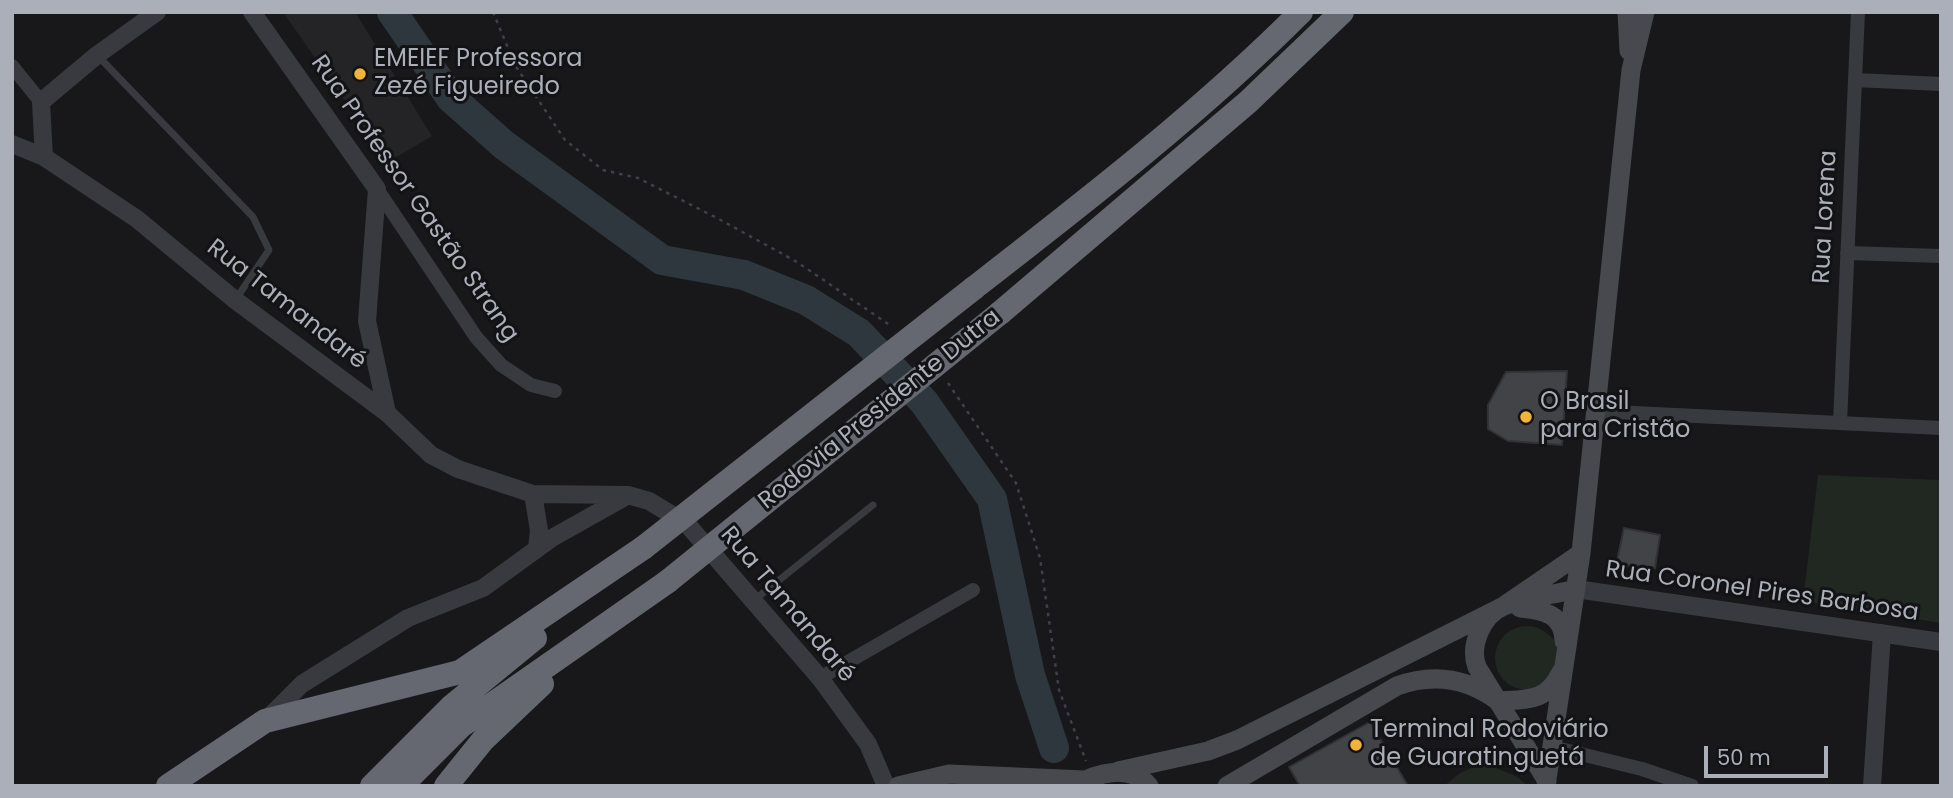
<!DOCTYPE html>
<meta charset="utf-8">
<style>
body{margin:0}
#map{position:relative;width:1953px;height:798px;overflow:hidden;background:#18181a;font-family:Poppins,sans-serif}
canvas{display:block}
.frame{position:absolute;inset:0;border:14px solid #aaafba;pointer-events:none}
.scale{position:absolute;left:1704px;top:746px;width:124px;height:32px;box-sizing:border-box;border:4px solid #aaafba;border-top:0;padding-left:9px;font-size:21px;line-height:24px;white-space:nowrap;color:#aaafba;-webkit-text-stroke:5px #131315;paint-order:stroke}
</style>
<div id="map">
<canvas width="1953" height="798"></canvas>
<div class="frame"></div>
<div class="scale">50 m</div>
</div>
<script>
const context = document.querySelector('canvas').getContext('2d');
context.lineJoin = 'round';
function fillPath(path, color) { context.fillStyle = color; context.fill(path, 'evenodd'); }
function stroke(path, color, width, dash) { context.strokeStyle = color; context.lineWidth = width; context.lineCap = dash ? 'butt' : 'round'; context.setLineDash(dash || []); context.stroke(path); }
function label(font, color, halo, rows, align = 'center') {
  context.font = font + ' Poppins,sans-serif'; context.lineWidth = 6; context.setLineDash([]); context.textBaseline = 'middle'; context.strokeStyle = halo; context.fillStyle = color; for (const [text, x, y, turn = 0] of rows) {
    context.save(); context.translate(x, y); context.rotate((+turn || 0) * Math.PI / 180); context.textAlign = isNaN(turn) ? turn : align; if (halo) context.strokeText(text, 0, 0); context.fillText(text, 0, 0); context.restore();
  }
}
fillPath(new Path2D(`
 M283 12H355L432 136 388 162Z`), '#242427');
fillPath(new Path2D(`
 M1818 475 1941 480V623L1803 601Z
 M1495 658a32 32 0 1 1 64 0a32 32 0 1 1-64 0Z
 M1483 763 1516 776 1528 786H1444L1460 773Z`), '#202821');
stroke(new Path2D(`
 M392 12 451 98 504 145 662 260 744 275 806 300 859 333 924 402 992 499 1030 675 1054 748`), '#2e373e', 30);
const building = new Path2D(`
 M1567 371 1562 445 1508 441 1488 429V405L1506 372Z
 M1624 528 1660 535 1655 568 1616 565Z
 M1370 722 1408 786H1300L1289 767Z`);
fillPath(building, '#424347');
stroke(building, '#323236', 2);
stroke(new Path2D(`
 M493 12 515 65 565 140 603 170 638 178 717 218 797 262 891 326
 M948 383 1016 483 1040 558 1059 690 1086 761`), '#3f4146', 2.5, [3.5, 5]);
stroke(new Path2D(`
 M97 55 253 217 269 250 236 299
 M753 601 873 505`), '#393a3f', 7);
stroke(new Path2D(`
 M12 66 41 102
 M1855 80 1941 84
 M377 189 476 337 501 365 531 385 555 391
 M1847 253 1941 256
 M1594 411 1941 428
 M1840 423 1858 12
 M820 678 973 590
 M1552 747 1642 769 1692 786`), '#393a3f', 14);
stroke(new Path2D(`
 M252 12 377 189 367 321 387 413
 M12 144 44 157 137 219 235 300 387 413 431 455 458 469 533 494 628 495 649 501 687 524 820 678 868 744 886 786
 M44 157 41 102 97 55 157 12
 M533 494 539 530 537 549
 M1576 589 1941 642
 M267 719 302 684 408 618 483 588 552 538 625 497
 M1872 786 1882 633`), '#393a3f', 18);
stroke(new Path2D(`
 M1627 12 1629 51
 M1520 608C1543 610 1564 614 1564 641
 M1498 701C1528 699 1547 702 1561 672
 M1118 771 1208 751 1237 740 1502 607 1581 553
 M1547 781 1477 667C1469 646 1482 615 1504 606 1526 597 1553 595 1576 589
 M898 786 949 774 1084 780
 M1075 786C1097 772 1131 764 1149 786
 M1227 786 1397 686C1433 673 1467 678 1498 701
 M1546 786 1581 553 1631 70 1645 12`), '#47494f', 19);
stroke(new Path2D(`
 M974 288C1086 201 1200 113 1301 12
 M1000 313 1248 102 1342 12
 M168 786 265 721 460 672 643 548
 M372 786 452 706 535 638
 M401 786 461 726 667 582
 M446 786 483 740 542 684`), '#656870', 24);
stroke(new Path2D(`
 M643 548 974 288
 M667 582 1000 313`), '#656870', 24);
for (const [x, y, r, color] of [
 [360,74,7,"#f1b338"],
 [1526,417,7,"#f1b338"],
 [1356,745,7,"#f1b338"]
]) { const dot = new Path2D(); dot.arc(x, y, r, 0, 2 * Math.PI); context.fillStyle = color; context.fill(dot); stroke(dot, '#131315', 2.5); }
label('24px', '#aaafba', '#131315', [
 ["EMEIEF Professora",374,60],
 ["Zezé Figueiredo",374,88],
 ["O Brasil",1540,403],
 ["para Cristão",1540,431],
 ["Terminal Rodoviário",1370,731],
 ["de Guaratinguetá",1370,759]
], 'left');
label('24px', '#aaafba', '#131315', [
 ["Rua Professor Gastão Strang",414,199,55],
 ["Rua Lorena",1826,217,-87],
 ["Rua Tamandaré",286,305,38],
 ["Rodovia Presidente Dutra",880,410,-39],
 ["Rua Coronel Pires Barbosa",1762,592,8],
 ["Rua Tamandaré",787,605,50]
]);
</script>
